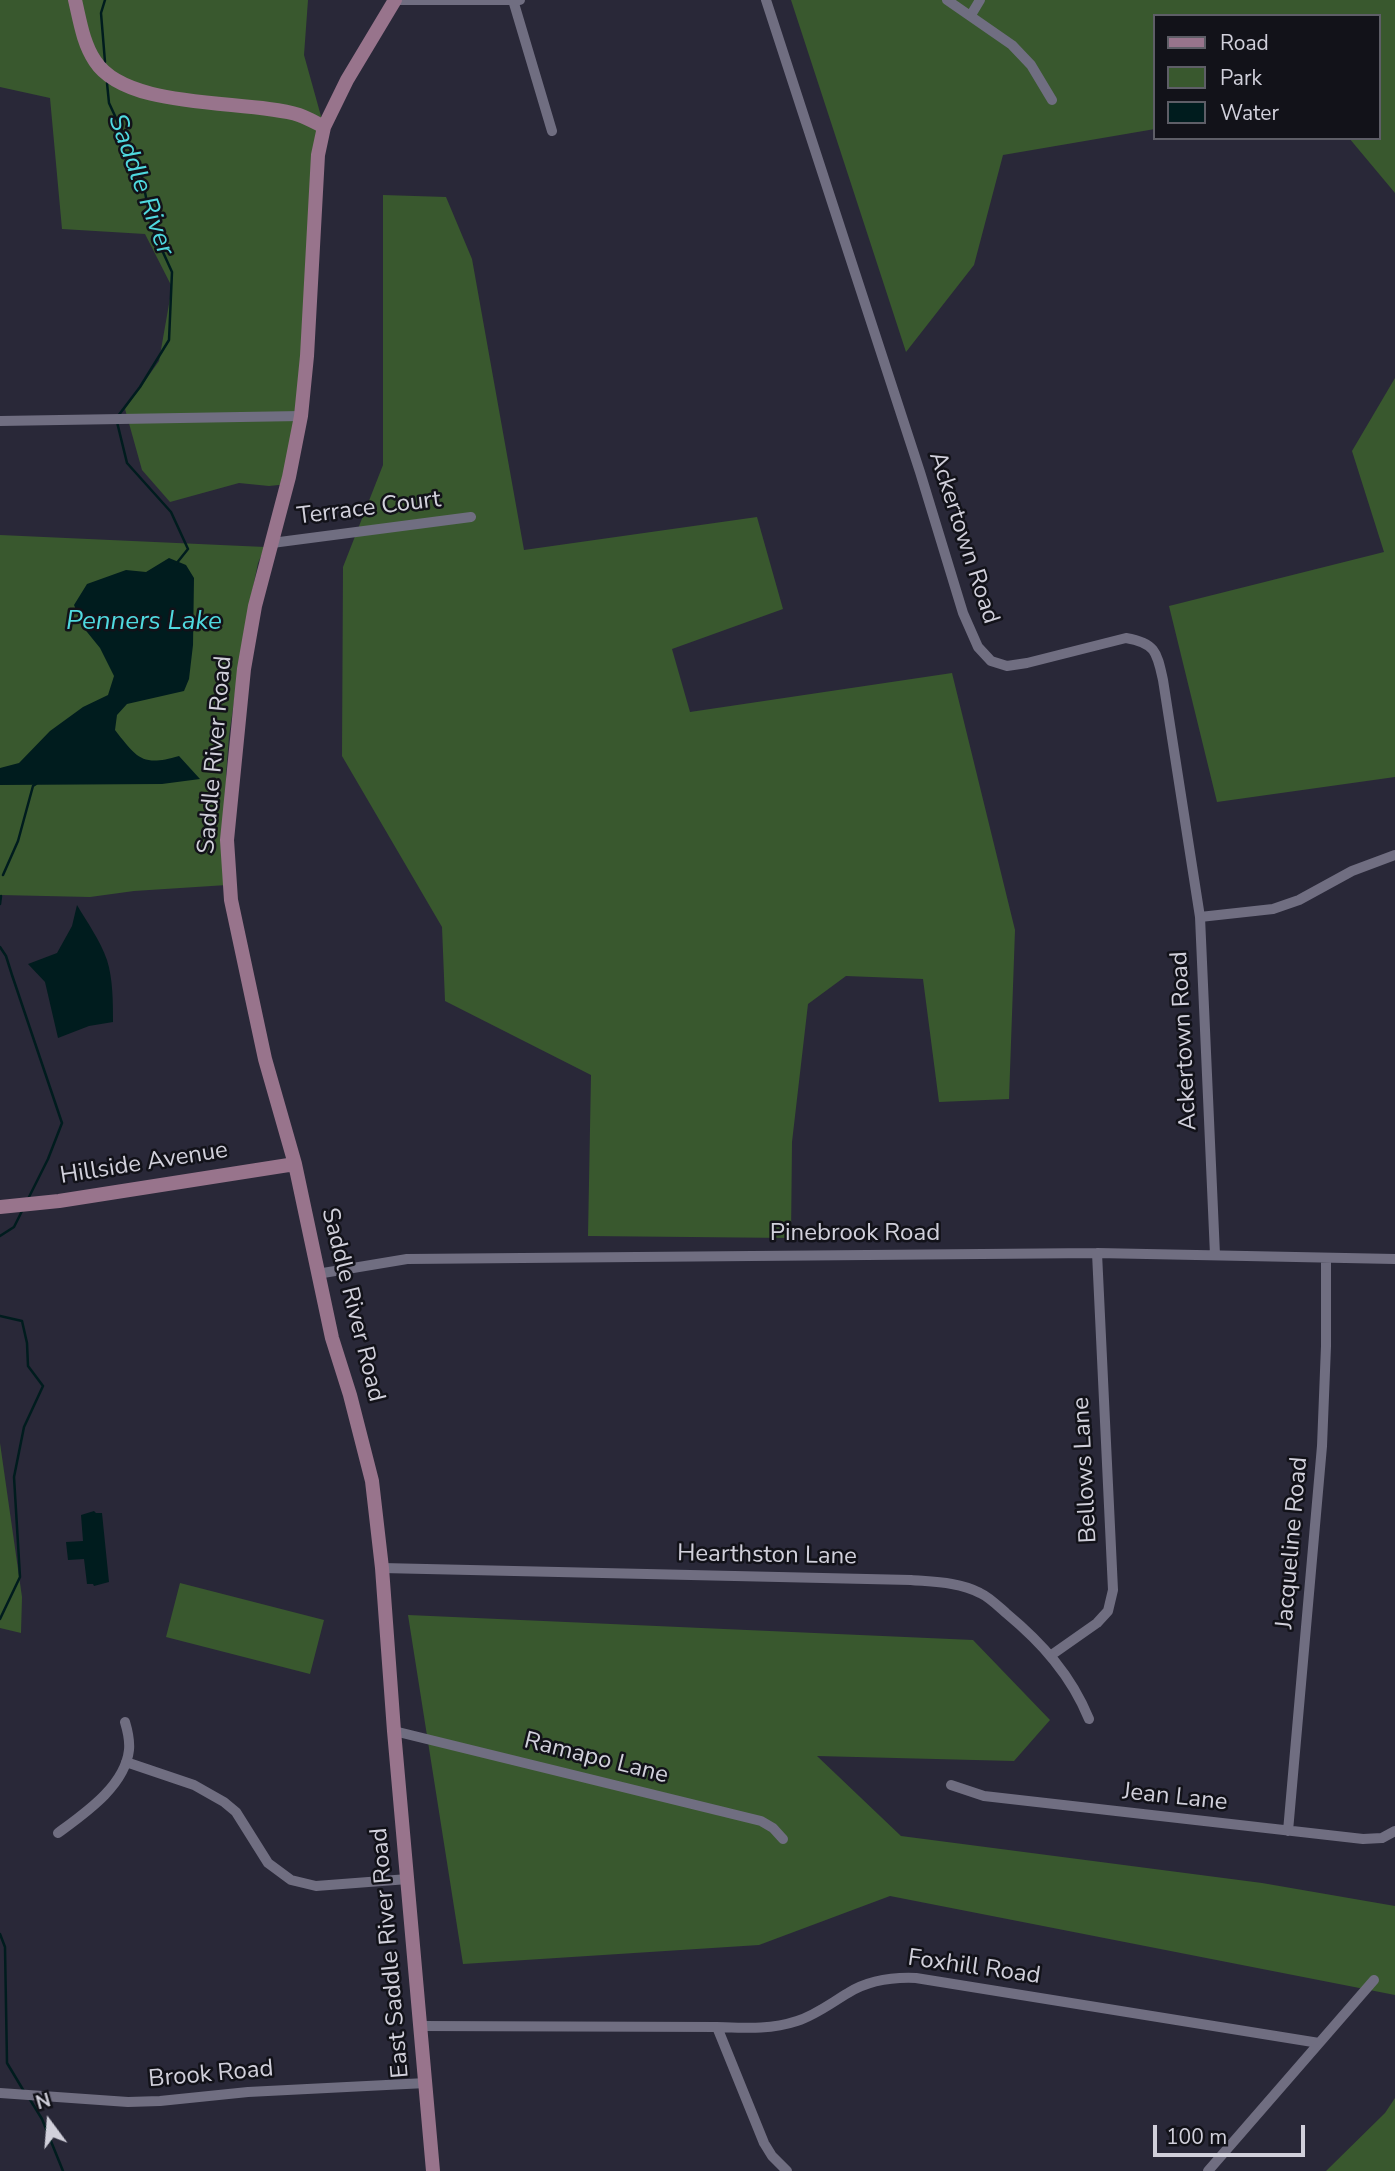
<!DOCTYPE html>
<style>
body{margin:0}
#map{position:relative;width:1395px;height:2171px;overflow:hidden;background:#292838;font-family:"Nunito Sans",sans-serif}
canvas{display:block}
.legend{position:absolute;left:1153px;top:14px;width:228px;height:126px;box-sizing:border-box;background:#121219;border:2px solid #5e5e67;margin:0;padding:9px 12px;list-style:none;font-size:21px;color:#d1d0db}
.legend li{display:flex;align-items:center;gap:14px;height:35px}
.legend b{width:35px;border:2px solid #5e5e67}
.north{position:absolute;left:14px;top:2087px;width:70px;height:70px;-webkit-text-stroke:5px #121219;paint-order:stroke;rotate:344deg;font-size:19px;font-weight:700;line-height:28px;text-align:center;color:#d1d0db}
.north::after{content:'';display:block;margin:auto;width:24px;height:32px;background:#d1d0db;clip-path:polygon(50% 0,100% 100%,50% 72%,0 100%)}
.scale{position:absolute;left:1153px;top:2125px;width:152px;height:32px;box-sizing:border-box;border:4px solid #d1d0db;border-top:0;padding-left:9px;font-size:21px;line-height:24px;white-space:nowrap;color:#d1d0db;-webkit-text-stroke:5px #121219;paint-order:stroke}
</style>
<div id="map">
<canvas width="1395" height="2171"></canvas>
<ul class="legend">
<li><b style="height:9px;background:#98748c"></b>Road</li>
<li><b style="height:19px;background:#39582e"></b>Park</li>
<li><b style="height:19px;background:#001c1e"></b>Water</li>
</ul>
<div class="north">N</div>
<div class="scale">100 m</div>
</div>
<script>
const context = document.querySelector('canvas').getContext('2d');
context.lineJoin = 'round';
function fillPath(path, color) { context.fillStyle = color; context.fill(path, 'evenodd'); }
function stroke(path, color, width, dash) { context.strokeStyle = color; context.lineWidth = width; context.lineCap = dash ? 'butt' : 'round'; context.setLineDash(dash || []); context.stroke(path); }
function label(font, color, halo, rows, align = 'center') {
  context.font = font + ' "Nunito Sans",sans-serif'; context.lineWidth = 5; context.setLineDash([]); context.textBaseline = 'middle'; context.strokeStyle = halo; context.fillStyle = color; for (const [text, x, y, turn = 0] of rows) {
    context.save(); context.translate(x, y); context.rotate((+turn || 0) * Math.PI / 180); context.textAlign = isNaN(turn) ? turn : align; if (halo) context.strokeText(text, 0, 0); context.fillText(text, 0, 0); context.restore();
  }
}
fillPath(new Path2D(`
 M0 0H308L304 55 324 127 288 484 269 486 239 483 170 502 142 470 125 409 159 361 172 287 145 234 62 229 50 98 0 87Z
 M791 0H1395V193L1349 138H1379V16H1155V129L1003 155 974 265 906 352Z
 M383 195 446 197 472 259 524 550 757 517 783 609 672 649 690 712 952 673 1015 930 1009 1099 939 1102 923 979 846 976 808 1004 792 1142 791 1238 588 1236 591 1075 445 1001 442 927 342 756 343 567 383 465Z
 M1395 378V777L1217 802 1169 606 1384 552 1352 451Z
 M0 535 265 547 258 563 244 632 229 736 226 775 227 885 134 891 90 897 0 895Z
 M0 1443 22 1597 21 1633 0 1628Z
 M180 1583 324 1620 310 1674 166 1637Z
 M408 1615 973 1640 1050 1720 1014 1761 817 1756 901 1836 1262 1883 1395 1906V1995L890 1896 759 1945 463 1964Z
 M1395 2098V2171H1326L1385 2113Z`), '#39582e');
fillPath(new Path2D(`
 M169 558 186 565 194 578 193 645 189 679 184 691 127 704 117 715 115 730C137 758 142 767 179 756L200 779 162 784 0 785V768L19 763 50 731 83 707 108 695 114 676 100 648 83 627 74 605 87 584 126 570 146 572Z
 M77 905C87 922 100 940 107 960 113 979 113 1002 113 1022L89 1026 58 1038 45 982 28 964 57 953 72 926Z
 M94 1511 96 1513H102L109 1582 94 1586 93 1584H87L84 1559 68 1560 66 1542 83 1541 81 1515Z`), '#001c1e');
stroke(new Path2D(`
 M105 62 101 13 105 0
 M107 83 109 103 141 172 152 228 172 272 169 340 140 387 118 416
 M117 422 127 463 171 512 188 549 176 564
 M3 875 18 841 33 786 36 784
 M0 904 1 896
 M0 947 6 956 12 975 62 1123 48 1159 28 1199
 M0 1236 14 1227 22 1211
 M0 1316 22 1321 27 1343 28 1366 43 1386 24 1427 14 1477 20 1577 0 1619
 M0 1934 5 1947 7 2063 25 2093
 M29 2098 42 2119 63 2171`), '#001c1e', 2.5);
stroke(new Path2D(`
 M395 0H520
 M513 0 552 131
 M766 0 920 472 963 613 978 647 991 661 1007 666 1027 663 1126 638C1156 643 1157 653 1163 680L1200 917 1215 1255
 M947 0 1012 45 1031 65 1052 100
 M971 15 980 0
 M0 421 301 416
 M272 543 471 517
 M1200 917 1273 909 1299 900 1352 871 1395 855
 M317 1274 407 1259 1097 1253 1395 1259
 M382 1568 911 1580C934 1582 959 1582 980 1593 989 1597 998 1606 1006 1613 1042 1643 1071 1675 1089 1719
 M1050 1656 1097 1623 1108 1611 1113 1590 1097 1253
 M394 1731 761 1821 773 1828 783 1839
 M126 1762 194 1785 224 1802 236 1812 268 1863 291 1880 316 1886 408 1879
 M951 1785 984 1796 1363 1839 1382 1838 1395 1831
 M1288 1831 1322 1446 1326 1346V1258
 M58 1833C85 1813 125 1786 129 1750 130 1740 128 1732 125 1722
 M421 2026 717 2027C745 2028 770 2030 797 2021 816 2015 831 2003 848 1993 869 1980 892 1977 916 1978L1319 2043
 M717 2027 764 2143 772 2156 787 2171
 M0 2093 128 2102 160 2101 248 2092 426 2083
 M1208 2171 1374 1980`), '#706e81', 10);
stroke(new Path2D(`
 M75 0C80 21 83 43 95 61 127 111 248 99 299 115 308 118 316 123 324 127
 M395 0 347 80 324 127 318 155 307 356 301 416 289 477 255 606 244 669 227 840 231 900 265 1059 295 1164 332 1338 350 1395 372 1481 382 1568 394 1731 433 2171
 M0 1207 59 1201 295 1164`), '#98748c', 14);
label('24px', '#d1d0db', '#121219', [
 ["Terrace Court",369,509,-7],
 ["Ackertown Road",963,538,72],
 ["Saddle River Road",216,755,-85],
 ["Ackertown Road",1185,1041,-93],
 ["Hillside Avenue",144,1164,-9],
 ["Pinebrook Road",855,1234],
 ["Saddle River Road",352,1305,76],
 ["Bellows Lane",1086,1470,-93],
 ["Jacqueline Road",1293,1543,-85],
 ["Hearthston Lane",767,1556,1],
 ["Ramapo Lane",596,1759,14],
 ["Jean Lane",1175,1798,6],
 ["East Saddle River Road",391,1953,-95],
 ["Foxhill Road",974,1968,8],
 ["Brook Road",211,2075,-5]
]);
label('italic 26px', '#4fd9df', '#121219', [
 ["Saddle River",140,185,70],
 ["Penners Lake",144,623]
]);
</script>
